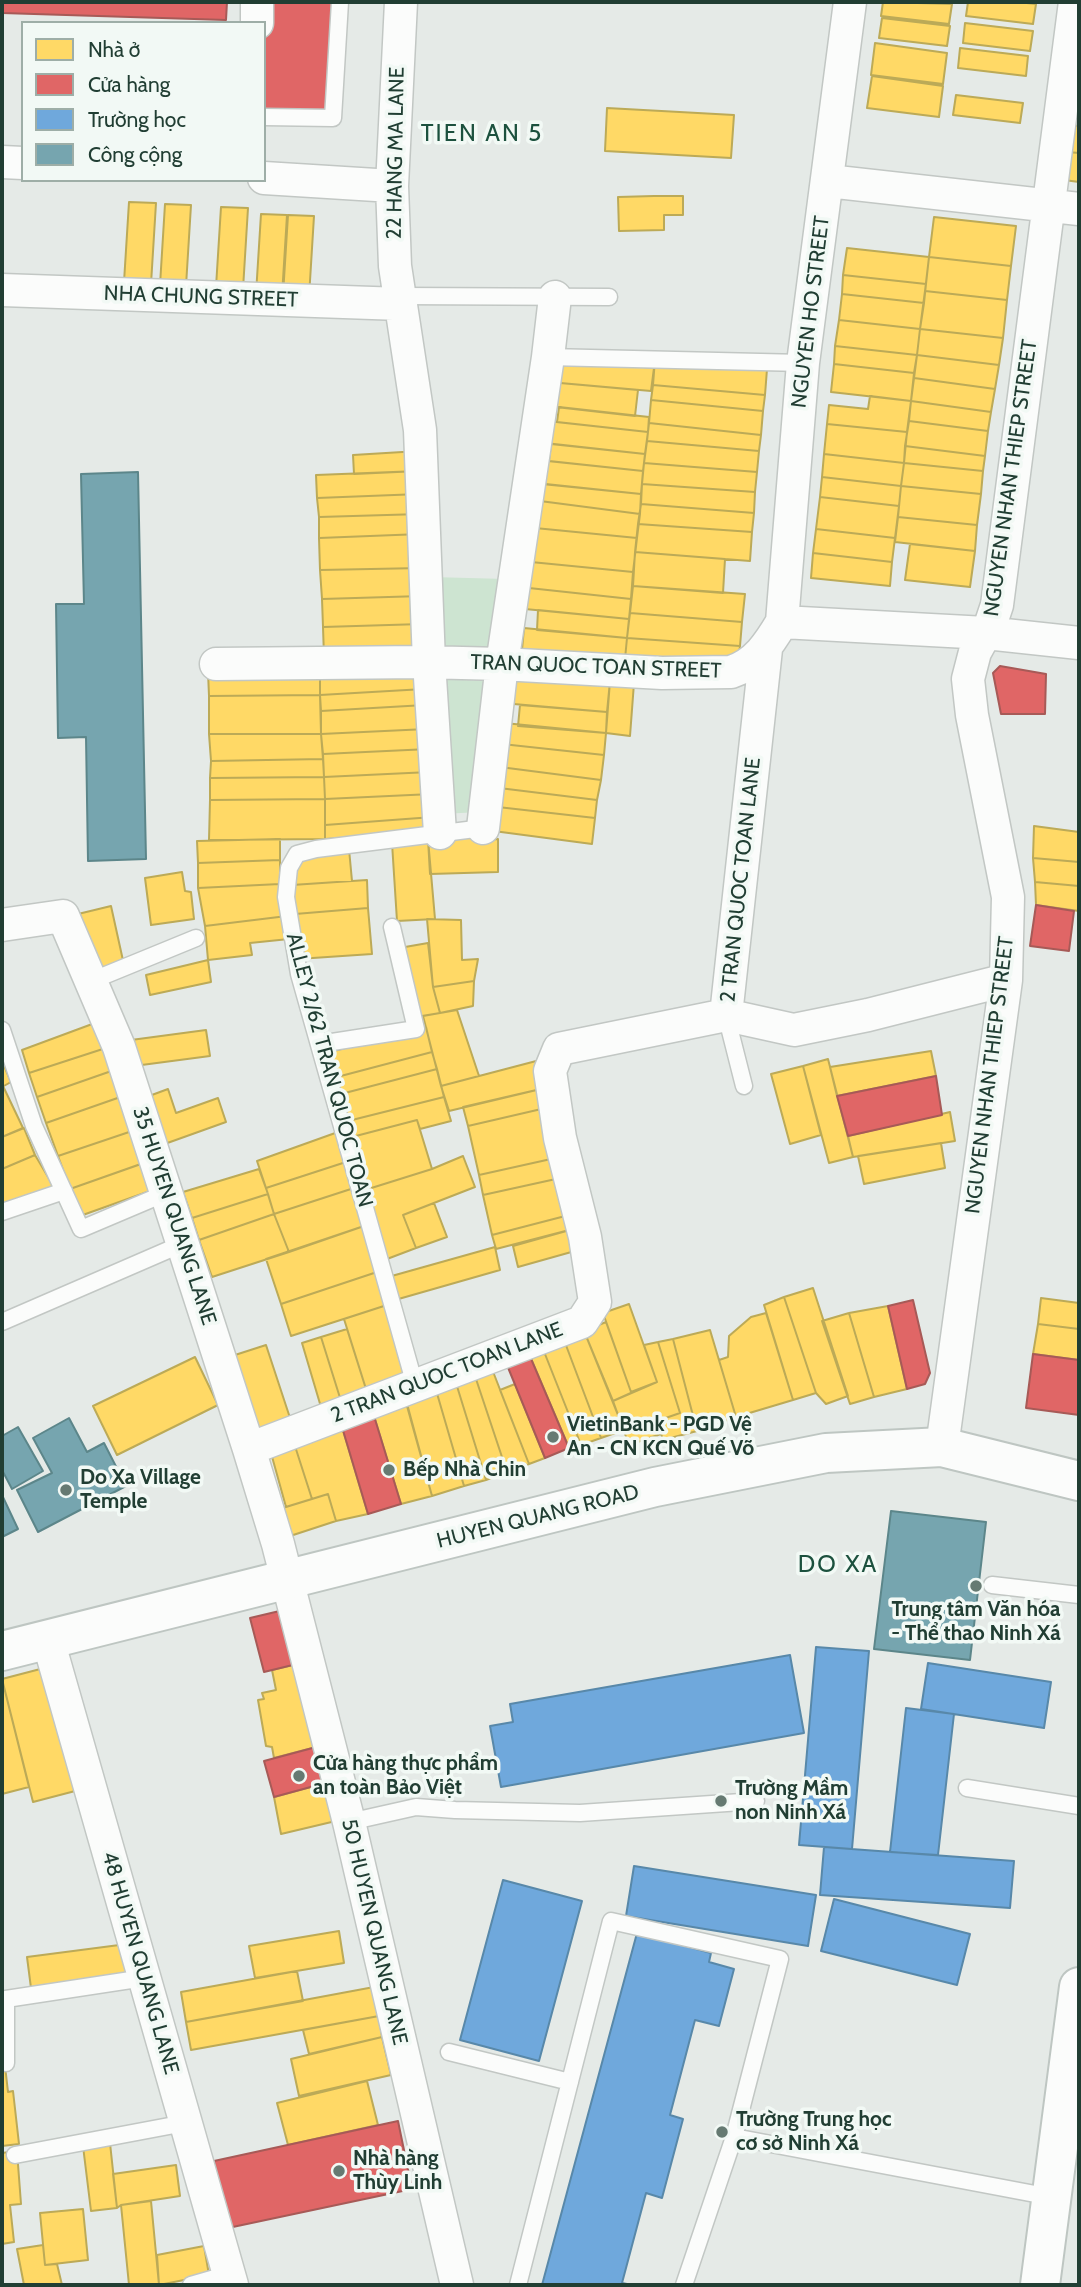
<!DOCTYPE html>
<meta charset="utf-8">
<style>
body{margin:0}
#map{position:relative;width:1081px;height:2287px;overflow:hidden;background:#e5eae7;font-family:Cabin,sans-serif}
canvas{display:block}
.frame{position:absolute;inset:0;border:4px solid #213e33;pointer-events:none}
.legend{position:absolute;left:21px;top:21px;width:245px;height:161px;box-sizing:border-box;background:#f2f9f5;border:2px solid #9eaea7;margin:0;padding:9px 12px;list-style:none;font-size:21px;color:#213e33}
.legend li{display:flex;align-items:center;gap:14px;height:35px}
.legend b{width:35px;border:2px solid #9eaea7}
</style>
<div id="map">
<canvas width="1081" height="2287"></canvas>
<div class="frame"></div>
<ul class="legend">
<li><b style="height:19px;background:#ffd966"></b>Nhà ở</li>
<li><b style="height:19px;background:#e06666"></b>Cửa hàng</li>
<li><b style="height:19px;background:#6fa8dc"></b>Trường học</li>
<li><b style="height:19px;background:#76a5af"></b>Công cộng</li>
</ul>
</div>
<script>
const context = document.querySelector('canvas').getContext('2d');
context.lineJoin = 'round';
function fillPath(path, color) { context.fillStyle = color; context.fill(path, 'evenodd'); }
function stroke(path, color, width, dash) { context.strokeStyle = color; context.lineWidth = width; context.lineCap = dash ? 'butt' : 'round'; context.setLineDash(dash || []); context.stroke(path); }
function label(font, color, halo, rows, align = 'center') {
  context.font = font + ' Cabin,sans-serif'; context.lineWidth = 7; context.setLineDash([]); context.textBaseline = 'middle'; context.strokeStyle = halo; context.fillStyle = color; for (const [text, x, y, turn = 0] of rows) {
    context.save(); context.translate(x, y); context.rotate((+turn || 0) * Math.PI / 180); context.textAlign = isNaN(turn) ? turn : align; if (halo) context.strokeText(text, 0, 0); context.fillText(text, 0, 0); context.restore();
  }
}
fillPath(new Path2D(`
 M431 577 506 579 497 651 432 649Z
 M436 679 492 681 479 812 443 814Z`), '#cde4d1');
const homes = new Path2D(`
 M883 2 952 4 949 24 881 16Z
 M968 2H1017L1036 4 1033 24 966 16Z
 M882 18 950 26 947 46 879 38Z
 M965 23 1033 31 1030 51 963 43Z
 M875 43 947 53 943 84 871 75Z
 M960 48 1028 56 1026 76 958 68Z
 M872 76 943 86 939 117 867 108Z
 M956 95 1023 103 1020 123 953 115Z
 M607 108 734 115 731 158 605 151Z
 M1071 125 1079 126V153L1068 152Z
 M1068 152 1079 153V182L1064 180Z
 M654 196H683V215H664V230L619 231 618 197Z
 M129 202 156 203 151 284 124 282Z
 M165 204 191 205 186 286 160 285Z
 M221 207 248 208 243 289 216 287Z
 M261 214 287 215 282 296 256 294Z
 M288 215 314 216 309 297 283 295Z
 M934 217 1016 226 1011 266 929 257Z
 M847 248 929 257 926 284 843 275Z
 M929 257 1011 266 1007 300 925 291Z
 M843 275 926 284 924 303 842 294Z
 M925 291 1007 300 1003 338 920 329Z
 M842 294 924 303 920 329 839 320Z
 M839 320 920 329 917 355 835 346Z
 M920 329 1003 338 999 365 917 355Z
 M835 346 917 355 914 373 834 364Z
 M917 355 999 365 995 389 914 378Z
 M551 359 654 368 651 391 549 382Z
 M655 359 767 369 765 395 653 385Z
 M834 364 914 373 911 401 831 392Z
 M914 378 995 389 991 412 911 401Z
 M549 382 638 390 635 416 547 406Z
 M653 385 765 395 763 411 651 400Z
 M870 396 911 401 907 432 827 424 829 405 868 409Z
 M651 400 763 411 761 435 649 423Z
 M911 401 991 412 988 431 909 421Z
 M559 407 649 417 648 432 557 422Z
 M547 421 648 432 645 454 545 443Z
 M909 421 988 431 985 456 905 446Z
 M649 423 761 435 759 451 647 441Z
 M827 424 907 432 904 463 824 454Z
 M647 441 759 451 757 472 644 463Z
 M551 444 645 454 643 471 549 461Z
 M905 446 985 456 983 471 904 463Z
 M419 451V471L354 474 353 455Z
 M824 454 904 463 901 486 822 477Z
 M538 460 643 471 641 494 536 483Z
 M644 463 757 472 755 492 642 484Z
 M904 463 983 471 981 494 901 486Z
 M419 471 420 494 317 498 316 475Z
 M822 477 901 486 899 506 820 497Z
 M542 484 641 494 640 514 540 501Z
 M642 484 755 492 754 513 641 504Z
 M901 486 981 494 977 525 898 517Z
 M420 494 421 514 319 517 317 498Z
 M820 497 899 506 895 538 816 529Z
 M540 501 640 514 637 538 535 528Z
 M641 504 754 513 752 532 638 524Z
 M421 514V534L319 538V517Z
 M898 517 977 525 975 551 895 542Z
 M638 524 752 532 750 561 635 552Z
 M535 528 637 538 633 572 531 562Z
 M816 529 895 538 892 562 813 553Z
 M421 534 422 568 320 570 319 538Z
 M910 544 975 551 970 587 905 580Z
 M635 552 725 559 723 593 633 586Z
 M813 553 892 562 890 586 811 578Z
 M531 562 633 572 631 599 529 588Z
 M422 568V596L322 599 320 570Z
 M633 586 745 594 742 622 630 613Z
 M529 588 631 599 629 619 525 609Z
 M422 596V624L323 627 322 599Z
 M538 610 629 619 627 638 537 630Z
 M630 613 742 622 740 646 627 638Z
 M422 624V653L324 657 323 627Z
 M524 628 627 638 625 659 522 650Z
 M627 638 740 646 739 654 727 665 625 659Z
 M423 664 424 689 320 695V670Z
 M320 670V695L209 696 208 672Z
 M505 672 610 681 607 712 502 703Z
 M610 681 634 683 630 736 606 733Z
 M424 689 425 705 321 711 320 695Z
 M320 695 321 734H209V696Z
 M425 705 427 729 321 734V711Z
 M520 705 607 712 606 733 518 726Z
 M504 723 606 733 604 755 502 744Z
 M427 729 429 749 323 754 321 734Z
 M209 734H321L323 759 211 761Z
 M502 744 604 755 601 780 500 767Z
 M429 749 430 772 324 777 323 754Z
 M323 759 324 777 210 778 211 761Z
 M500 767 601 780 597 800 491 787Z
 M430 772 432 794 325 799 324 777Z
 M324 777 325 799 210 800V778Z
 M491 787 597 800 595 818 489 806Z
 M432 794 433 817 325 825V799Z
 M325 799V839L209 840 210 800Z
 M489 806 595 818 592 844 486 830Z
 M433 817 435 833 325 839V825Z
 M481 825V840L498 839V872L430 874 428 839Z
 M1034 826 1079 832V862L1033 858Z
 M280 839V860L198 863 197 841Z
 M428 839 435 919 397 921 392 843Z
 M349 849 352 881 292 885 291 853Z
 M1033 858 1079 862V886L1035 882Z
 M280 860V884L198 888V863Z
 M182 872 185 891 191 892 194 919 151 925 145 878Z
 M367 880 368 908 295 914 292 885Z
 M1035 882 1079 886V911L1036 905Z
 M280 884 287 916 205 926 198 888Z
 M111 906 124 965 91 972 78 914Z
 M368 908 372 954 298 959 295 914Z
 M287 916 289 939 250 943 252 955 208 960 205 926Z
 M427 919 461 920 462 960 478 959 474 981 433 987Z
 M428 943 433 987 440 1013 416 1017 405 947Z
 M208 960 211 982 150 995 146 975Z
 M474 981 473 1006 440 1013 433 987Z
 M457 1010 479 1076 441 1086 423 1016Z
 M103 1020 112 1046 29 1073 22 1050Z
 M426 1027 432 1052 337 1077 330 1052Z
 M206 1030 210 1056 134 1066 131 1040Z
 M112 1046 120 1068 37 1097 29 1073Z
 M931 1051 936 1076 837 1096 830 1067Z
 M432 1052 437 1069 341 1094 337 1077Z
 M828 1059 853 1157 829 1163 803 1066Z
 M540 1060 545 1088 449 1111 441 1086Z
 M2 1061 11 1082 2 1087Z
 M803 1066 821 1135 790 1144 771 1074Z
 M120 1068 129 1094 46 1123 37 1097Z
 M437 1069 444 1097 348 1121 341 1094Z
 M3 1086 23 1128 2 1137V1087Z
 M545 1088 550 1107 468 1126 463 1107Z
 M168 1089 176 1113 218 1098 226 1122 159 1146 141 1099Z
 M129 1094 141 1128 58 1156 46 1123Z
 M444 1097 451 1121 420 1129 417 1120 352 1137 348 1121Z
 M550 1107 560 1157 479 1175 468 1126Z
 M950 1112 955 1141 853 1157 848 1136Z
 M417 1120 432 1169 365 1190 352 1137Z
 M24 1128 35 1155 2 1169V1137Z
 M141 1128 152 1160 70 1189 58 1156Z
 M338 1132 346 1162 266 1188 257 1161Z
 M941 1143 945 1168 864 1184 858 1156Z
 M35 1155 54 1187 2 1208V1169Z
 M463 1156 475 1187 403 1215 416 1248 387 1259 365 1190 432 1169Z
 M560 1157 565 1177 483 1195 479 1175Z
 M346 1162 354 1188 274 1214 266 1188Z
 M141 1164 150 1191 80 1216 70 1189Z
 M259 1169 268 1194 192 1218 183 1192Z
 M565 1177 573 1214 492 1235 483 1195Z
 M354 1188 364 1226 289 1252 274 1214Z
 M268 1194 274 1214 199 1240 192 1218Z
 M434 1203 447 1237 416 1248 403 1215Z
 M274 1214 289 1252 212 1277 199 1240Z
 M573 1214 577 1228 496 1249 492 1235Z
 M364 1226 377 1272 281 1304 266 1259Z
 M577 1228 582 1249 518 1267 513 1246Z
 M495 1247 500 1270 388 1302 381 1279Z
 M377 1272 387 1305 291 1336 281 1304Z
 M813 1288 848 1396 826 1404 816 1393 784 1297Z
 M784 1297 816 1393 793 1400 764 1305Z
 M1041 1298 1079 1303V1329L1038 1324Z
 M629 1304 657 1382 631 1392 603 1313Z
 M387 1305 414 1394 372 1408 344 1319Z
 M888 1306 907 1389 874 1397 849 1313Z
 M766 1313 793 1400 736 1417 719 1360 728 1357 729 1336 751 1317Z
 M849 1313 874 1397 850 1404 822 1321Z
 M606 1322 631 1392H633L613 1401 584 1331Z
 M1038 1324 1079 1329V1360L1033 1354Z
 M347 1329 372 1408 346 1417 321 1337Z
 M710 1330 736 1417 697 1431 673 1339Z
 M584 1331 624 1430 601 1438 564 1340Z
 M321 1337 346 1417 326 1424 302 1343Z
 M673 1339 697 1431 663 1440 657 1421 680 1413 658 1342Z
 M564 1340 601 1438 581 1445 543 1349Z
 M658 1342 680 1413 657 1421 661 1434 629 1445 613 1401 657 1382 644 1345Z
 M266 1345 293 1427 262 1439 235 1355Z
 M543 1349 581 1445 569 1448 529 1354Z
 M195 1357 218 1405 117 1455 93 1406Z
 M492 1369 529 1464 507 1472 475 1376Z
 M475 1376 507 1472 486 1480 456 1383Z
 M456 1383 486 1480 464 1486 436 1390Z
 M515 1384 545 1458 529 1464 500 1390Z
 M436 1390 464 1486 432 1496 406 1400Z
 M407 1406 432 1496 401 1504 374 1416Z
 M342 1427 368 1514 336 1521 328 1494 312 1499 294 1443Z
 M294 1443 312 1499 286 1507 271 1453Z
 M328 1494 336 1521 284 1538 276 1510Z
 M301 1663 320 1746 274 1758 272 1747 266 1746 258 1700 264 1699 262 1693 276 1690 272 1670Z
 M48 1667 79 1790 33 1802 2 1679Z
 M2 1679 29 1787 2 1794Z
 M329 1782 340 1820 281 1834 274 1797Z
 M339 1931 344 1963 255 1978 249 1946Z
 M127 1944 131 1974 31 1988 27 1957Z
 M297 1971 303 2001 186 2022 181 1992Z
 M374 1987 379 2016 191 2050 186 2022Z
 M379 2016 382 2037 309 2054 303 2030Z
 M382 2037 391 2075 299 2096 291 2059Z
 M2 2057H4L8 2092 13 2091 19 2144 2 2146Z
 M367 2081 378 2125 288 2145 277 2103Z
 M110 2143 117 2208 91 2211 83 2146Z
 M17 2151 21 2204 10 2205 14 2242 2 2244V2153Z
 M176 2165 180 2196 121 2205 117 2208 113 2174Z
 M151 2201 159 2285H129L121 2205Z
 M83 2209 88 2260 45 2265 40 2213Z
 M43 2245 45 2265 57 2264 62 2285H24L17 2249Z
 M204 2246 209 2275 159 2285 157 2255Z`);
fillPath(homes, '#ffd966');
stroke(homes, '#bcaa57', 2);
const shops = new Path2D(`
 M2 2H227L226 20 2 13Z
 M264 2H334L330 111 264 109Z
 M1000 666 1046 674 1045 714H1001L993 673Z
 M1036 905 1074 911 1069 951 1030 946Z
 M936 1076 942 1115 848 1136 837 1096Z
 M913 1300 930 1373 925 1384 907 1389 888 1306Z
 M529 1354 569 1448 545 1458 507 1365Z
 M1033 1354 1079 1360V1415L1026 1408Z
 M374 1416 401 1504 368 1514 342 1427Z
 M288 1609 301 1663 264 1672 250 1618Z
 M320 1746 329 1782 274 1797 264 1761Z
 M398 2121 412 2189 228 2228 214 2161Z`);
fillPath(shops, '#e06666');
stroke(shops, '#a75a57', 2);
const schools = new Path2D(`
 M816 1647 869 1651 852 1849 799 1845Z
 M790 1655 804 1733 501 1787 490 1726 513 1722 510 1704Z
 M928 1663 1051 1682 1044 1728 921 1709Z
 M906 1708 954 1714 938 1855 890 1852Z
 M824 1847 1014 1861 1010 1908 820 1895Z
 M634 1866 816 1895 808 1946 626 1916Z
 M503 1880 582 1901 539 2061 460 2040Z
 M834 1899 970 1934 957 1985 821 1951Z
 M637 1933 711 1953 709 1962 734 1969 719 2026 695 2020 670 2115 683 2119 662 2198 646 2193 622 2283 632 2285H542Z`);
fillPath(schools, '#6fa8dc');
stroke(schools, '#5888a9', 2);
const public = new Path2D(`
 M138 472 146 859 88 861 86 737 58 738 56 604H84L81 474Z
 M69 1418 87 1452 104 1443 126 1486 38 1532 17 1490 52 1473 33 1438Z
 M18 1427 43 1471 12 1489 2 1470V1436Z
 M2 1495 18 1529 2 1537Z
 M891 1511 986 1522 970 1660 874 1649Z`);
fillPath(public, '#76a5af');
stroke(public, '#5c868a', 2);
const lane = new Path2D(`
 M264 117 333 118 340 2
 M399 296 609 297
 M548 357 803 363
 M91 981 196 938
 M726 1015 744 1086
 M2 1030 34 1126 81 1229 166 1193
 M319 1044 416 1029 392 927
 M2 1212 64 1191
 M2 1322 182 1244
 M415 1385 299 974 286 897 289 868 297 854 316 849 483 828
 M992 1585 1079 1595
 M967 1788 1079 1806
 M349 1822 416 1807 455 1810 580 1813 756 1801
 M449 2052 570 2082
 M6 2063V1999L144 1978
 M15 2155 185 2123
 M191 2285 229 2274
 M518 2285 611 1921 780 1959 734 2137
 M684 2285 734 2137 1051 2197`);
const street = new Path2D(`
 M401 2 392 186 395 266 420 430 429 662 440 833
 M257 23V2
 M2 162 23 163
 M264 178 392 186
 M828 181 1079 209
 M2 290 401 304
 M782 622 803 363 850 2
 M216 664 422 662 502 664 662 673 731 672C756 664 769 644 782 622L986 633 1079 643
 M483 828 502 664 548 357 555 297
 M2 925 63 916 119 1047 249 1449 278 1544 349 1822 457 2285
 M726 1015 794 1030 868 1015 1006 980
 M942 1447 1006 980 1008 897 972 715 968 679 975 652 991 623 997 605 1075 2
 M249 1449 582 1322 595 1302 585 1237 560 1138 550 1071 559 1049 726 1015 766 649
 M48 1640 232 2285`);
const secondary = new Path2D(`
 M2 1651 655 1487 826 1453 942 1447 1079 1481
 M1040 2285 1079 1987`);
stroke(lane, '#c2c7c4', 19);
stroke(street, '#c2c7c4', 35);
stroke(secondary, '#bec6c2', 42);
stroke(lane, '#fbfcfb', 16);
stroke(street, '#fbfcfb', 32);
stroke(secondary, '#fbfcfb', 38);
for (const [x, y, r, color] of [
 [553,1437,7,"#667a72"],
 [389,1470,7,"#667a72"],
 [66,1490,7,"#667a72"],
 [976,1586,7,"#667a72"],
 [299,1776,7,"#667a72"],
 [721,1801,7,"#667a72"],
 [722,2132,7,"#667a72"],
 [339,2171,7,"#667a72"]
]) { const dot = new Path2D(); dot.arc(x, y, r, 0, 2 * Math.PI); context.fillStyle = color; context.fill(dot); stroke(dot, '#f2f9f5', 2.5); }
label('21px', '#213e33', '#f2f9f5', [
 ["22 HANG MA LANE",396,153,-89],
 ["NHA CHUNG STREET",201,297,2],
 ["NGUYEN HO STREET",811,312,-83],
 ["NGUYEN NHAN THIEP STREET",1011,478,-82],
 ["TRAN QUOC TOAN STREET",596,667,2],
 ["2 TRAN QUOC TOAN LANE",741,880,-84],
 ["ALLEY 2/62 TRAN QUOC TOAN",329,1070,75],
 ["NGUYEN NHAN THIEP STREET",990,1075,-83],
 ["35 HUYEN QUANG LANE",174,1216,72],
 ["2 TRAN QUOC TOAN LANE",447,1373,-21],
 ["HUYEN QUANG ROAD",538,1517,-14],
 ["50 HUYEN QUANG LANE",374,1932,77],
 ["48 HUYEN QUANG LANE",140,1963,74]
]);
label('bold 21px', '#213e33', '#f2f9f5', [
 ["VietinBank - PGD Vệ",567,1425],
 ["An - CN KCN Quế Võ",567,1449],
 ["Bếp Nhà Chin",403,1470],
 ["Do Xa Village",80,1478],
 ["Temple",80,1502],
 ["Trung tâm Văn hóa",976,1610,"center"],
 ["- Thể thao Ninh Xá",976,1634,"center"],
 ["Cửa hàng thực phẩm",313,1764],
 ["an toàn Bảo Việt",313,1788],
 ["Trường Mầm",735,1789],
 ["non Ninh Xá",735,1813],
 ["Trường Trung học",736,2120],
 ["cơ sở Ninh Xá",736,2144],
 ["Nhà hàng",353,2159],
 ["Thùy Linh",353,2183]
], 'left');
context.letterSpacing = '2px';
label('24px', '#1c513e', '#f2f9f5', [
 ["TIEN AN 5",482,134],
 ["DO XA",838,1565]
]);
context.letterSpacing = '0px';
</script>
